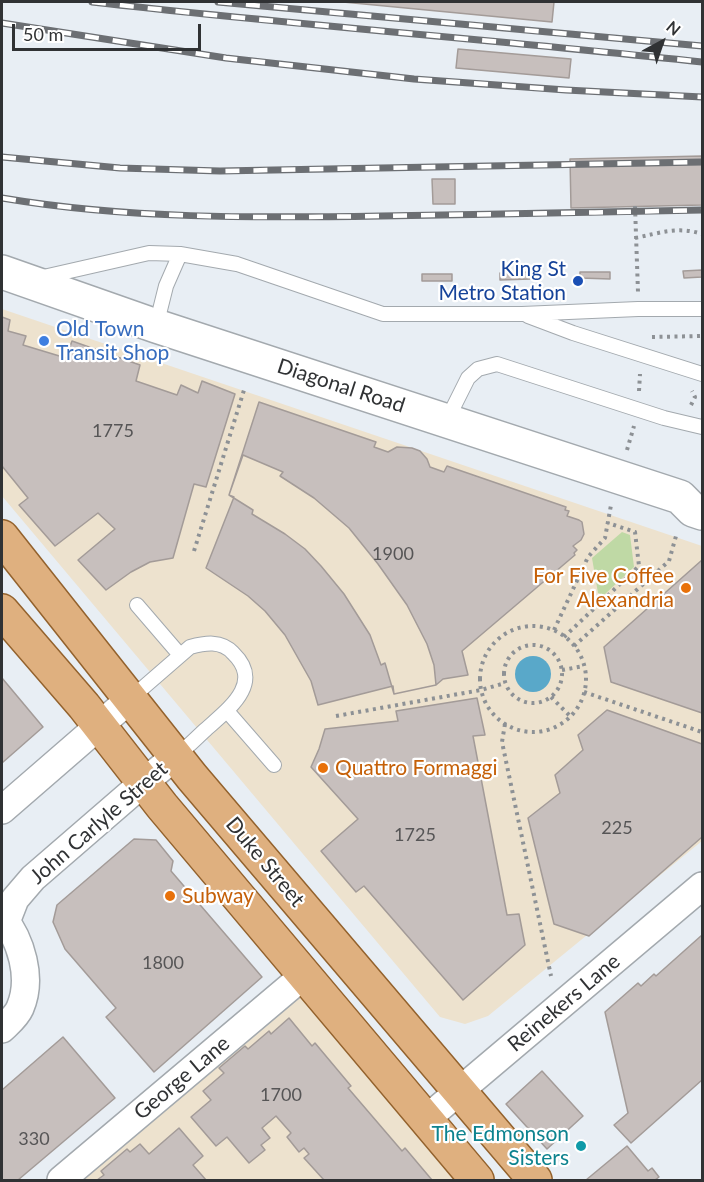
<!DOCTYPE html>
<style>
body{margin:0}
#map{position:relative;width:704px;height:1182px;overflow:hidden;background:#e8eef4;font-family:Lato,sans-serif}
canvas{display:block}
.frame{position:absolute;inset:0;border:3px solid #303234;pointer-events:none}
.north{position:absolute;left:632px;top:12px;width:60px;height:60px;-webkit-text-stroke:4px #fff;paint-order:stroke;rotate:40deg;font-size:16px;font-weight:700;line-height:24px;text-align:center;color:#303234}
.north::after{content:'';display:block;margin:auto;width:21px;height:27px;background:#303234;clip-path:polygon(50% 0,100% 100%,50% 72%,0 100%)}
.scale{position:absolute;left:12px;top:24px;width:189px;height:27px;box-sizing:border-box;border:3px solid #303234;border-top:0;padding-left:8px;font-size:18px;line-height:21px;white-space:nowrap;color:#303234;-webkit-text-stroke:4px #fff;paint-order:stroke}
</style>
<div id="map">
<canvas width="704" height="1182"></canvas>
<div class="frame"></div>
<div class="north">N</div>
<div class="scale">50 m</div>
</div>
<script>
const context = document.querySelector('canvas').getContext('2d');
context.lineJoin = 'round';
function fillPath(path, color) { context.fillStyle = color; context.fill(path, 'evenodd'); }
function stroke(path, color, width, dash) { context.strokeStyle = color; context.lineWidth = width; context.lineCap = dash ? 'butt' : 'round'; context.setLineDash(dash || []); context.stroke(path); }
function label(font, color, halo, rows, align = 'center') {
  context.font = font + ' Lato,sans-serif'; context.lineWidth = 4.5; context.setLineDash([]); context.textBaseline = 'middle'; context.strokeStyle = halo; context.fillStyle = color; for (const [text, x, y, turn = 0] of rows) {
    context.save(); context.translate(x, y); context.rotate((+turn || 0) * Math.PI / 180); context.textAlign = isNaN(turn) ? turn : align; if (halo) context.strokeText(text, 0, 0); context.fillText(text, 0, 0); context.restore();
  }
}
fillPath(new Path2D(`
 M2 309 702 546V841L488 1016 465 1024 440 1017 2 496Z
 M297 986 459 1180H73Z`), '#ede2ce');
fillPath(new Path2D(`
 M622 532 630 535 634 567 604 595 598 593 592 558Z`), '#bfd9a5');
fillPath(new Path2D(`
 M515 674a18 18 0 1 1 36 0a18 18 0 1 1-36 0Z`), '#59a8c9');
const building = new Path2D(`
 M343 2H554L552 22Z
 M458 49 571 59 569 78 456 68Z
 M702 156V205L571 208 570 159Z
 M432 179H455V204H433Z
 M702 270V277L684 278 683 271Z
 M530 272V279L500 280V273Z
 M580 272H610V279L580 278Z
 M422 274H452V281H422Z
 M2 317 10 320 8 331 26 336 23 345 66 358 72 341 140 365 136 381 177 395 181 385 198 393 202 381 235 394 206 487 194 484 173 558 150 562 131 572 106 590 78 560 115 529 98 513 55 546 19 505 28 498 2 466Z
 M259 402 376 442 374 447 388 452 397 447 412 448 420 451 427 459 430 467 444 472 447 466 566 507 565 510 569 511 567 516 579 520 582 522 584 534 581 540 573 546 577 550 574 553 575 555 462 651 468 675 443 679 436 685 394 694 393 686 318 705 311 681 285 635 265 611 248 596 206 568 234 497 229 495Z
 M243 455 283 472 280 476 314 498 349 528 378 564 407 605 427 644 434 665 436 685 394 694 385 663 381 665 370 635 344 594 321 566 305 549 285 534 252 514 253 510 229 495Z
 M702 560V713L611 682 604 647Z
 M2 678 43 727 2 763Z
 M477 698 485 735 473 736 507 915 519 914 525 945 463 1000 364 886 356 892 321 851 358 819 311 767 319 749 325 729 398 721 396 711Z
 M607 710 702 744V837L589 936 554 924 528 818 560 793 555 775 583 750 578 735Z
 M134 839 156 840 173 861 171 871 262 977 154 1072 106 1017 116 1008 65 949 53 922 57 905Z
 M702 935V1080L631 1143 614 1125 628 1113 605 1012 638 983 641 986 654 974 656 976Z
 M289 1018 312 1046 315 1043 351 1086 348 1088 402 1151 405 1148 432 1180H324L304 1158 309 1154 304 1148 299 1152 287 1137 291 1133 276 1116 262 1128 270 1138 261 1145 265 1150 249 1163 227 1137 216 1146 191 1117 211 1100 203 1091 224 1073 219 1068 245 1046 248 1049 269 1031 271 1034Z
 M63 1037 115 1098 18 1180H2V1090Z
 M542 1071 583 1116 547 1149 506 1104Z
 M179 1128 203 1156 193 1165 206 1180H97L104 1175 101 1171 127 1149 130 1152 140 1144 149 1154Z
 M627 1146 648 1171 652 1168 659 1177 655 1180H586Z`);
fillPath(building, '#c7bfbd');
stroke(building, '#a39b98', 1.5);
const service = new Path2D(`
 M39 278 149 253 180 254 237 264 383 314H522L638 309H702
 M528 316 573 333 702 374
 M156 326 166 286 180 254
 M447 420 468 378 478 369 497 364 664 418 702 427
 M137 605 180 655
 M130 699 190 647C205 643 221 640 233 653 265 684 227 710 204 731 195 740 186 748 176 756
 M227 711 274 765`);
const minor = new Path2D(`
 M2 810 130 699
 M2 916C21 940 33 978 20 1008 16 1017 8 1023 2 1029
 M6 922 15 899 33 878 144 782 176 756
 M425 1120 702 886
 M61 1180 303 976`);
const tertiary = new Path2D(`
 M2 272 156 326 680 497 693 510 702 513`);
const primary = new Path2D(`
 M2 537 192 777 535 1180
 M2 611 84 706 162 806 477 1180`);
stroke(service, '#a3a9ae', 16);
stroke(minor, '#a3a9ae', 30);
stroke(tertiary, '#a3a9ae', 36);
stroke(primary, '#93622d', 36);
stroke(new Path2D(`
 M635 206 638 292
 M635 238C660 233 678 226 702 234
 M652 337 702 336
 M639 391 640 374
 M691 405 695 397 692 391
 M627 450 634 426
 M194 551 244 390
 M480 679a53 53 0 1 1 106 0a53 53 0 1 1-106 0Z
 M554 630 588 557 605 538 611 505
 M564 637 639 566 635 532 608 523
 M504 674a29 29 0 1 1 58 0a29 29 0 1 1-58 0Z
 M574 646 669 561 676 536
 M562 670 584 666
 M584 692 702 732
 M551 697 570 716
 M336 716 481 690 505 683
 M505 724 502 742 551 976`), '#8d9195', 4, [3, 4.5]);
stroke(service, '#fff', 14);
stroke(minor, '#fff', 27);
stroke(tertiary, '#fff', 33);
stroke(primary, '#dfb07f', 33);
const rail = new Path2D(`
 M92 2C295 25 499 40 702 62
 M218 2 702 46
 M2 23 226 58 414 79 566 90 702 97
 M2 157 120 168 220 171 702 162
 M2 198C127 219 254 218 381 216 488 214 595 213 702 210`);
stroke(rail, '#6c6f73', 7);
stroke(rail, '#fff', 4.5, [14]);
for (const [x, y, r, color] of [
 [578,281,6,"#1a4fb4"],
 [44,341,6,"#3f7fe0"],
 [686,588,6,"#e8710a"],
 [323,768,6,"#e8710a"],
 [170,896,6,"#e8710a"],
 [581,1146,6,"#0f9aa8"]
]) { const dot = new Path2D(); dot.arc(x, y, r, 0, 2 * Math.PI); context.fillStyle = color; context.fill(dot); stroke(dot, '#fff', 2); }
label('18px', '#565556', null, [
 ["1775",113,431],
 ["1900",393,554],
 ["225",617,828],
 ["1725",415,835],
 ["1800",163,963],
 ["1700",281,1095],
 ["330",34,1139]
]);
label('21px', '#164399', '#fff', [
 ["King St",566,269],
 ["Metro Station",566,293]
], 'right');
label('21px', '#366cbe', '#fff', [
 ["Old Town",56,329],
 ["Transit Shop",56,353]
], 'left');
label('21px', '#303234', '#fff', [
 ["Diagonal Road",341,386,18],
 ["John Carlyle Street",99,823,-41],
 ["Duke Street",265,862,50],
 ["Reinekers Lane",564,1003,-40],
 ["George Lane",182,1078,-40]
]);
label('21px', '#c56008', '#fff', [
 ["For Five Coffee",674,576,"right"],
 ["Alexandria",674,600,"right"],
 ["Quattro Formaggi",335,768],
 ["Subway",182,896]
], 'left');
label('21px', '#0d838f', '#fff', [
 ["The Edmonson",569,1134],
 ["Sisters",569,1158]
], 'right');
</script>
